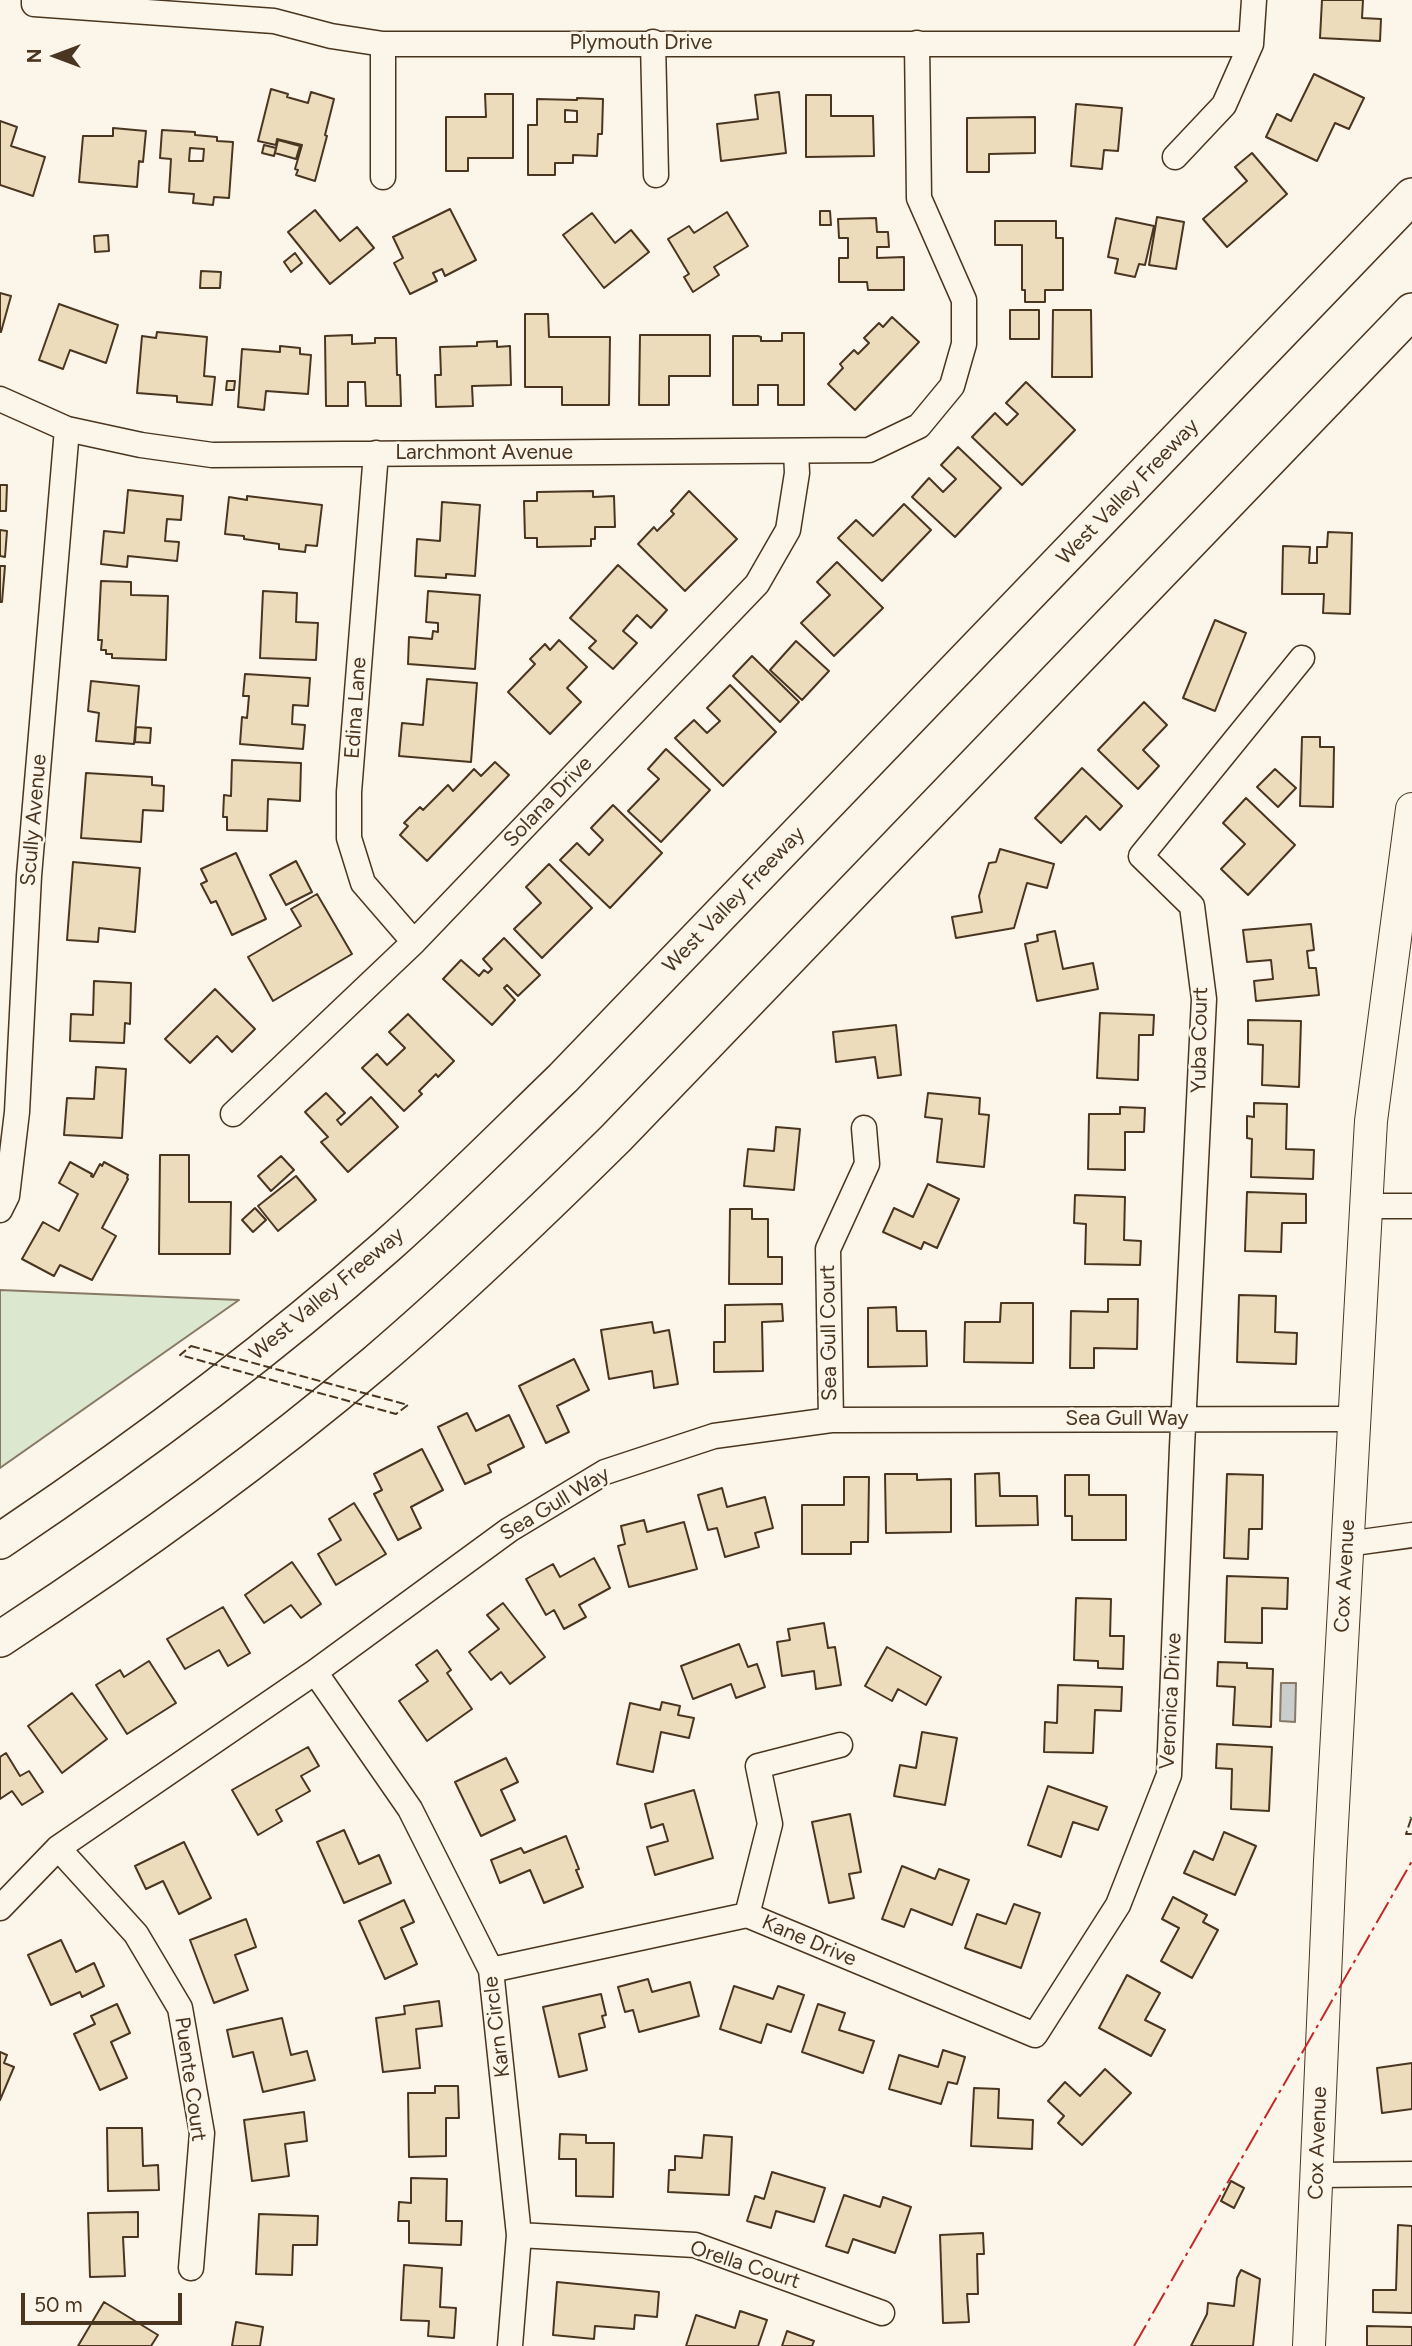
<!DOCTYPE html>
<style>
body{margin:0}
#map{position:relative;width:1412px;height:2346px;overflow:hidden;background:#fbf6e9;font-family:Figtree,sans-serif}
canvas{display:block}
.north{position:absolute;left:21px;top:21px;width:70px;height:70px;-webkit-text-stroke:5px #fbf6e9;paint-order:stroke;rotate:270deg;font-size:19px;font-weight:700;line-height:28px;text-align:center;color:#4a3520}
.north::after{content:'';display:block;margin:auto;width:24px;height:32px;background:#4a3520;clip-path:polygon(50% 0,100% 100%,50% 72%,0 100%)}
.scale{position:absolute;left:21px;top:2293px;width:161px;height:32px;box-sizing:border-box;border:4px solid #4a3520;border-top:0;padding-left:9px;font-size:21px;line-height:24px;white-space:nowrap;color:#4a3520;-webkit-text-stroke:5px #fbf6e9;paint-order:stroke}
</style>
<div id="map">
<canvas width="1412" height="2346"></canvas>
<div class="north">N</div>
<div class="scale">50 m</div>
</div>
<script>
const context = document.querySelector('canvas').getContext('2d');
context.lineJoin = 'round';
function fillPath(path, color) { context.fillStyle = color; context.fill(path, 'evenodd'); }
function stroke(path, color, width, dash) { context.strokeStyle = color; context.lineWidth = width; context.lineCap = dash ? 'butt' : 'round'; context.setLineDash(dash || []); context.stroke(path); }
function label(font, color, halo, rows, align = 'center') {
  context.font = font + ' Figtree,sans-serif'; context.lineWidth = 5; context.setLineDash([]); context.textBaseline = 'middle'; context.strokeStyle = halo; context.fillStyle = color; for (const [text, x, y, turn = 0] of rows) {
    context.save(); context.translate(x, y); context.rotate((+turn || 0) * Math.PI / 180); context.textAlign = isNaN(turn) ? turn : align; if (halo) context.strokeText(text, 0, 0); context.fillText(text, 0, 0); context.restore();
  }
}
const green = new Path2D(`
 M0 1290 239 1300 0 1468Z`);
fillPath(green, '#dce7d0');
stroke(green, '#887966', 2);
const water = new Path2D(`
 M1281 1683H1296L1295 1722 1280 1721Z`);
fillPath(water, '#c9cecd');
stroke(water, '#887966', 2);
const building = new Path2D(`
 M1322 0H1363L1362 18 1381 19 1380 41 1320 38Z
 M1314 74 1364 98 1349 129 1335 123 1317 161 1266 137 1277 114 1291 121Z
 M271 89 288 94 287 97 308 103 311 92 334 99 325 135 327 136 315 181 296 175 298 170 295 169 302 145 277 139 276 145 258 141Z
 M779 92 786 153 721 161 717 124 758 119 755 95Z
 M485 94H513V158H468V171H446V117H486Z
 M806 95H831V116H873L874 156 806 157Z
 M577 98 603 99 602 134H598L597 156 573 155V163H555V175H528V125H537V99L577 100ZM565 110 577 111V122H565Z
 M1076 104 1122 108 1118 151 1104 150 1102 169 1071 166Z
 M1035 117V153L989 154V172H967V118Z
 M0 121 17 127 11 146 45 157 33 196 0 185Z
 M113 128 146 131 143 162 139 161 137 187 79 182 83 136H113Z
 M162 130 195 132V135L217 137V141L233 142 229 198 214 197 213 205 193 203 194 194 169 192 171 159 160 158ZM190 148 204 149 203 161H189Z
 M278 140 300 146 296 159 275 153Z
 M264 145 276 148 274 156 262 153Z
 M1252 153 1287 194 1227 247 1203 219 1247 181 1235 167Z
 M450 209 476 260 445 276 442 269 433 273 437 281 410 294 394 263 403 258 393 237Z
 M315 210 340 241 357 227 374 248 330 284 288 232Z
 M820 211H830L831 225H820Z
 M727 212 748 246 714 267 719 275 693 292 684 277 689 274 668 239 689 226 694 233Z
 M592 213 615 243 631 230 649 252 604 288 563 235Z
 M1157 217 1184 222 1176 269 1149 265Z
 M876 218 877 232H888L889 247H877V258L904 257V290H868L867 282H839V258H848V238H839L838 219Z
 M1116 218 1154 226 1145 265 1139 264 1135 277 1115 273 1118 259 1108 257Z
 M995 221H1056V238H1063V290H1045V302H1025V290H1022V245H995Z
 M108 235 109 251 95 252 94 236Z
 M295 253 302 263 291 272 284 262Z
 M201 271 221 272 220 288H200Z
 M0 293 11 296 1 332H0Z
 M59 304 118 325 106 363 70 350 63 369 39 360Z
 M1010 310H1039V339H1010Z
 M1053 310H1091L1092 377H1052Z
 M525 314H548L549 337H610L609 405H562V387H525Z
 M892 317 919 342 855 410 828 384 843 368 840 364 854 350 858 354 869 343 864 338 879 323 883 327Z
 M157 332 207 337 204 376 215 377 212 405 177 402V396L137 393 142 336 156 338Z
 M782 333H804V405H778V385H758V405H733V336H758L761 337V341H782Z
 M352 335V344L375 343V338H396L397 375H400L401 406H366L365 382H348V406H326L325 336Z
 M640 335H710V376H669V405H639Z
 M497 341V347L510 346 511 385 472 386 473 406 436 407 435 375H441L440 347 477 346V342Z
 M280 346 300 348V354L311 355 308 394 266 391 264 410 238 407 242 349 280 352Z
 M227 381H235L234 390H226Z
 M1026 382 1075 430 1022 485 972 437 995 413 1007 425 1018 414 1006 403Z
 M958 447 1001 488 955 537 912 497 929 478 943 492 956 479 941 465Z
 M0 485H7L6 511H0Z
 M128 490 183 496 181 520 167 519 165 541 179 542 177 561 128 556 127 567 101 564 104 531 124 533Z
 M593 491V497L614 496 615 527H595V539H591V546L537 547V538H525L524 501H537V492Z
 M689 491 737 539 685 591 638 544 654 527 657 531 674 514 671 511Z
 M247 496 322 505 317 546 306 545 305 552 279 549V544L244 539V536L225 534 229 497 247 500Z
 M442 502 480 505 475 576 446 574V578L415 576 417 539 440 541Z
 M904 504 931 530 882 581 838 538 856 520 873 536Z
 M0 530 7 531 5 557 0 556Z
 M1328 532 1352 533 1350 614 1323 613 1324 594H1282L1283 546 1310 547 1309 563H1317V547H1327Z
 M837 562 883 608 834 656 801 623 830 595 817 582Z
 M618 565 667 610 651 628 637 615 623 631 637 643 613 669 589 648 596 641 570 618Z
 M0 566H5L2 602H0Z
 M101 581 131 582V595L168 596 166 660 112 658V654H106V650H101L102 640H98Z
 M263 591 297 593 296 622 318 623 316 660 260 658Z
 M428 591 480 595 475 669 408 664 409 637 432 639 433 631 438 632V623L426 622Z
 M1215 620 1246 633 1215 711 1183 698Z
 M559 640 587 667 567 688 581 702 550 734 508 692 535 664 530 659 545 644 550 650Z
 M796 641 829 671 802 700 770 670Z
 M752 656 799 702 780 722 733 676Z
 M245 674 310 678 308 706 293 705 292 724 305 725 303 749 240 744 242 717 247 718 249 696H243Z
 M427 679 477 683 471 762 399 756 402 723 423 725Z
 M91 681 139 686 134 744 96 741 99 713 88 711Z
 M730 685 776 732 723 786 675 738 694 720 707 733 720 721 707 708Z
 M1144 702 1167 725 1143 750 1159 766 1138 789 1098 750Z
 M136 727 151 728 150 743 135 742Z
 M1302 737H1320V747H1334L1333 807 1300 806Z
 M666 749 710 790 661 842 628 811 659 779 648 769Z
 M232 760 301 763 300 801 268 799 267 831 227 830V817H223L224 795 231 796Z
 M495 762 509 775 427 861 400 835 408 826 404 823 420 807 423 810 448 785 453 791 474 769 481 776Z
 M1082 768 1122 806 1100 830 1086 816 1061 843 1035 818Z
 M1275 769 1296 788 1278 807 1257 787Z
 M86 773 152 777V785L164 786 163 811 143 810 141 842 81 838Z
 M1246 798 1295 845 1248 895 1221 869 1245 844 1223 823Z
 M613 805 662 853 610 908 560 860 577 843 589 855 603 840 591 828Z
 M1000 849 1054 864 1047 888 1027 883 1014 928 956 938 952 917 982 912 979 896 989 863 996 862Z
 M236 853 266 919 232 935 216 901 211 903 201 884 207 881 201 869Z
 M296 861 312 892 286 905 270 875Z
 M73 862 140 868 135 932 99 928 98 942 67 940Z
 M549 864 592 908 542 958 514 929 541 903 526 887Z
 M317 894 352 954 273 1001 248 957 301 926 291 909Z
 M1311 924 1314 950 1307 951 1309 968H1316L1319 995 1256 1001 1254 981 1273 979 1271 960 1247 962 1243 930Z
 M1055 931 1063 969 1093 963 1098 989 1037 1001 1025 944 1038 941 1037 935Z
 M504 938 540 975 518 996 507 985 504 988 515 1000 492 1025 443 979 461 960 479 976 484 970 488 973 492 969 483 959Z
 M94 981 131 983 130 1024 125 1023 124 1043 70 1041 71 1014 93 1015Z
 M215 989 255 1029 232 1052 217 1036 190 1063 165 1039Z
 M1100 1013 1154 1015 1153 1035H1139L1138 1080 1097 1078Z
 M408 1014 454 1061 438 1077 436 1074 419 1091 422 1094 404 1111 362 1068 377 1054 387 1065 405 1048 389 1032Z
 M1248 1020 1301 1021 1299 1087 1262 1085 1263 1045 1248 1044Z
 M896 1025 901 1075 878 1078 875 1057 836 1062 833 1032Z
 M96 1067 126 1069 122 1138 64 1135 67 1098 94 1099Z
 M326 1093 345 1113 337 1120 341 1125 371 1097 398 1127 348 1172 321 1142 328 1137 305 1112Z
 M928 1093 980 1098 979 1114 989 1115 984 1167 937 1162 942 1119 925 1117Z
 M1254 1103 1287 1104 1286 1149 1314 1150 1313 1179 1251 1177 1252 1139 1247 1138V1116L1254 1117Z
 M1120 1107 1145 1108 1144 1132H1125V1170L1088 1169 1089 1114H1120Z
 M776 1127 800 1129 794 1190 744 1186 748 1149 774 1151Z
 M160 1155H189V1202H231L230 1254H159Z
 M281 1156 294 1170 271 1191 258 1176Z
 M70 1162 92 1174 91 1176 93 1177 100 1164 102 1166 104 1162 128 1175 127 1178 128 1179 102 1228 116 1236 92 1280 60 1265 54 1276 22 1259 43 1222 59 1231 78 1194 59 1183Z
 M296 1176 316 1200 278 1231 258 1206Z
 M928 1184 959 1199 937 1248 924 1242 921 1249 883 1232 894 1208 913 1217Z
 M1247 1192 1306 1194V1223H1282L1281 1252 1245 1251Z
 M1075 1195 1125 1197 1124 1240 1141 1241 1140 1265 1085 1264 1086 1224 1074 1223Z
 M255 1208 266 1220 253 1232 242 1220Z
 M730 1209H752V1219H768V1257H782V1284H729Z
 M1239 1295 1276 1296 1275 1332 1297 1333 1296 1364 1237 1362Z
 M1108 1299H1138L1137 1349 1094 1348V1368H1070L1071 1311 1108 1312Z
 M1001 1303H1033V1363L964 1362 965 1322H1000Z
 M782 1304 783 1321 762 1322 763 1371 714 1372V1342H725V1305Z
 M896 1307 897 1331H926L927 1366 868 1367V1308Z
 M652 1322 654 1333 669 1330 678 1384 654 1388 652 1371 609 1379 601 1330Z
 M574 1359 589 1390 557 1406 569 1432 546 1443 519 1386Z
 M467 1413 476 1431 509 1415 524 1447 488 1465 491 1472 465 1484 438 1427Z
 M422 1449 443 1490 411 1507 421 1528 398 1540 374 1494 382 1490 374 1474Z
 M999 1473 1000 1496H1037L1038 1525 976 1526 975 1474Z
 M885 1474H917V1480L951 1479V1532L886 1533Z
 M1227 1474 1263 1475 1262 1529H1249L1248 1559 1224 1558Z
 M1065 1475H1089V1495H1126V1540H1072V1516H1065Z
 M844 1477H869L868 1542H851V1554H802V1505H844Z
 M722 1488 727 1507 765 1497 773 1528 755 1533 759 1547 725 1557 717 1528 708 1530 698 1495Z
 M354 1503 386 1554 336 1585 318 1554 341 1540 329 1519Z
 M644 1520 647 1532 684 1522 697 1569 629 1587 618 1546 625 1544 621 1526Z
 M594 1558 610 1588 579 1605 586 1617 564 1629 554 1610 546 1615 526 1579 553 1564 560 1577Z
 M292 1562 321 1604 301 1618 291 1605 264 1623 245 1595Z
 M1227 1576 1288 1578 1287 1609 1262 1608V1643L1225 1642Z
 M1076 1598 1111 1599 1110 1636H1124L1123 1669 1098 1668V1661L1074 1660Z
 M503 1603 545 1657 510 1684 501 1672 491 1680 469 1652 499 1629 487 1615Z
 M223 1607 250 1653 228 1666 219 1650 185 1669 167 1639Z
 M824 1623 828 1648 835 1647 841 1685 816 1689 814 1671 782 1676 777 1642 790 1640 788 1629Z
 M739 1644 748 1667 757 1664 765 1687 736 1698 731 1684 693 1699 681 1666Z
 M887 1647 941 1677 926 1705 898 1689 892 1701 865 1686Z
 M437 1650 451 1670 447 1673 472 1709 427 1741 399 1701 428 1681 416 1665Z
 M149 1661 176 1703 127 1734 96 1685 120 1670 124 1677Z
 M1218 1662 1247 1663V1668L1273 1669 1271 1727 1233 1725 1235 1687 1217 1686Z
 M1058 1685 1122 1687 1121 1711 1095 1710 1093 1753 1044 1752 1045 1722 1057 1723Z
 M72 1693 107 1739 62 1773 28 1726Z
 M662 1702 680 1706 678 1715 694 1718 689 1738 661 1732 653 1772 617 1764 630 1703 660 1710Z
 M922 1732 957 1738 945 1805 894 1796 900 1765 916 1768Z
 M1217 1744 1272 1747 1269 1811 1231 1809 1232 1769 1216 1768Z
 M308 1747 319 1766 301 1776 310 1791 276 1810 282 1821 258 1835 232 1790Z
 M6 1753 20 1776 29 1771 43 1792 22 1805 12 1791 0 1799V1757Z
 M506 1758 518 1782 501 1790 515 1820 481 1836 455 1782Z
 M1048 1786 1107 1807 1098 1830 1073 1822 1061 1857 1028 1845Z
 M694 1790 713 1858 655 1875 647 1847 668 1841 663 1824 651 1828 645 1804Z
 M850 1814 861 1872 849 1874 854 1898 829 1903 812 1822Z
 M344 1830 359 1864 379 1855 391 1883 344 1903 317 1842Z
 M1224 1832 1256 1846 1235 1895 1184 1873 1194 1851 1213 1860Z
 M566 1836 579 1869 576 1870 583 1887 544 1903 530 1870 500 1883 491 1860 521 1848 524 1853Z
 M184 1842 211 1898 179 1914 163 1881 146 1889 135 1866Z
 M902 1866 935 1879 939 1869 969 1880 952 1925 911 1909 904 1927 882 1919Z
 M1173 1897 1207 1915 1203 1922 1218 1930 1192 1978 1161 1961 1179 1928 1162 1919Z
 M404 1900 414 1922 401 1928 417 1964 385 1979 359 1921Z
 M1014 1904 1040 1913 1021 1968 965 1948 977 1914 1006 1924Z
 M246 1919 256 1947 235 1955 248 1990 214 2003 190 1940Z
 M61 1940 76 1972 94 1963 104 1986 82 1997 80 1992 51 2005 28 1955Z
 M1127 1975 1160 1993 1145 2020 1165 2030 1151 2056 1099 2028Z
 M648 1979 652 1992 690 1982 699 2016 639 2032 633 2010 625 2012 618 1987Z
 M734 1986 773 1999 778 1986 804 1995 791 2032 767 2024 761 2043 720 2029Z
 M601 1994 606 2015 602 2016 605 2027 579 2034 587 2070 559 2077 543 2007Z
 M439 2001 442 2026 416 2029 420 2068 383 2072 376 2018 405 2014 404 2006Z
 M117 2004 130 2033 111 2042 127 2078 100 2090 74 2034 95 2024 91 2016Z
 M818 2004 845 2013 839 2030 874 2041 863 2073 802 2052Z
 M282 2018 291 2055 307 2051 315 2080 263 2092 253 2052 233 2057 227 2030Z
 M943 2050 965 2057 957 2084 948 2082 941 2104 889 2089 899 2055 938 2067Z
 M0 2052 7 2055 4 2063 14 2067 0 2100Z
 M1412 2063V2109L1382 2113 1377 2068Z
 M1105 2069 1131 2093 1082 2145 1058 2123 1064 2116 1048 2101 1065 2082 1080 2096Z
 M435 2086H458L459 2118H446V2156L409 2157 408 2093H435Z
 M974 2088 999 2089 998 2118 1033 2120 1032 2149 971 2146Z
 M304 2112 307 2141 285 2144 289 2176 252 2181 244 2120Z
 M107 2128H142L143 2166 158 2165 159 2190 108 2191Z
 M560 2134 586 2135V2143H614L613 2197 576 2196V2159H559Z
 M704 2135 732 2137 729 2195 668 2192 669 2170H675V2156L702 2158Z
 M772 2172 825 2188 814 2222 776 2211 771 2228 747 2221 755 2196 764 2199Z
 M411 2178 447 2179 446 2221H462L461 2245 409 2243V2221H398L399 2202 411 2203Z
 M1231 2181 1244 2188 1234 2208 1221 2201Z
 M844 2195 880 2207 883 2197 911 2207 895 2253 853 2239 848 2253 826 2246Z
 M138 2212V2237H123L125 2276 90 2277 88 2213Z
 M259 2214 318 2216 317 2245H293L292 2275 256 2274Z
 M1398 2225 1412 2226V2313L1373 2312V2290H1396Z
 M983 2233 984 2254H977L978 2294H967L969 2322 943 2323 940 2235Z
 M404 2265 442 2268 440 2307 456 2308 454 2338 428 2336 429 2321 401 2320Z
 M1241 2270 1260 2279 1253 2346H1191L1207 2314 1208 2303 1234 2306 1237 2278Z
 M557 2282 659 2292 657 2317 635 2315 634 2329 595 2326 594 2339 553 2335Z
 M104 2302 158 2335 151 2346H78Z
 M740 2311 767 2320 758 2346H686L696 2315 735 2328Z
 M236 2322 263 2327 260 2346H232Z
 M1367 2326 1412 2327V2346H1367Z
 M787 2331 814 2341 812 2346H782Z`);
fillPath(building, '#ecdcbc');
stroke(building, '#4a3520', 2);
const minor = new Path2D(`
 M34 0V4L274 21 331 36 383 44H1251
 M653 42 656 175
 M1175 157 1224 105 1251 44 1254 0
 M383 177V44
 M0 399 67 429 141 445 212 455 869 450 919 426 952 386 964 344V300L919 198 917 43
 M376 453 349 792V838L363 883 414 942
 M233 1114 414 942 757 584 788 530 797 473 796 451
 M1365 1206H1412
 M0 1210 7 1196 17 1112 29 876 67 429
 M831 1420 828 1249 867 1164 864 1128
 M1347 1544 1412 1535
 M315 1672 410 1809 491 1970 519 2235 510 2346
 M58 1848 136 1934 180 2008 202 2133 191 2268
 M0 1908 58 1848 315 1672 509 1530 605 1472 714 1436 831 1420 1353 1419
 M747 1915 770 1824 758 1766 840 1745
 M491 1970 747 1915 1035 2035 1118 1905 1169 1775 1182 1447 1204 999 1192 906 1141 856 1302 658
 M1317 2175 1412 2174
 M519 2235 695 2245 882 2313`);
const major = new Path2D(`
 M1309 2346 1330 1861 1368 1173 1371 1121 1412 809`);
const highway = new Path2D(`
 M0 1541C134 1451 265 1354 387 1246 448 1192 505 1134 563 1078L1412 196
 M0 1639C130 1554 257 1463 376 1362 459 1291 538 1215 616 1138L1412 311`);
stroke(minor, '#4a3520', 27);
stroke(major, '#4a3520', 34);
stroke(highway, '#4a3520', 38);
stroke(minor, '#fbf6e9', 24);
stroke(major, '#fbf6e9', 32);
stroke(highway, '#fbf6e9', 35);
stroke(new Path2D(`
 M1411 1819 1412 1818`), '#436837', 5, [3.5, 5]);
stroke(new Path2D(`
 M191 1346 408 1405 396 1414 180 1355Z
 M1411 1819 1406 1834H1412`), '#4a3520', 2, [9, 3.5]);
stroke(new Path2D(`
 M1134 2346 1412 1861`), '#c62828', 2, [24, 5, 3.5, 5]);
label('21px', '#4a3520', '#fbf6e9', [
 ["Plymouth Drive",641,43],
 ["Larchmont Avenue",484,453],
 ["West Valley Freeway",1128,492,-46],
 ["Edina Lane",356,708,-86],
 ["Solana Drive",548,802,-46],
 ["Scully Avenue",34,820,-85],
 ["West Valley Freeway",734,900,-46],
 ["Yuba Court",1200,1040,-89],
 ["West Valley Freeway",327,1294,-40],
 ["Sea Gull Court",829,1333,-91],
 ["Sea Gull Way",1127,1419],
 ["Sea Gull Way",555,1504,-31],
 ["Cox Avenue",1345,1576,-87],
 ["Veronica Drive",1171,1701,-87],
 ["Kane Drive",809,1941,23],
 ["Karn Circle",497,2027,-97],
 ["Puente Court",190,2079,82],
 ["Cox Avenue",1318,2143,-88],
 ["Orella Court",745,2265,18]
]);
</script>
